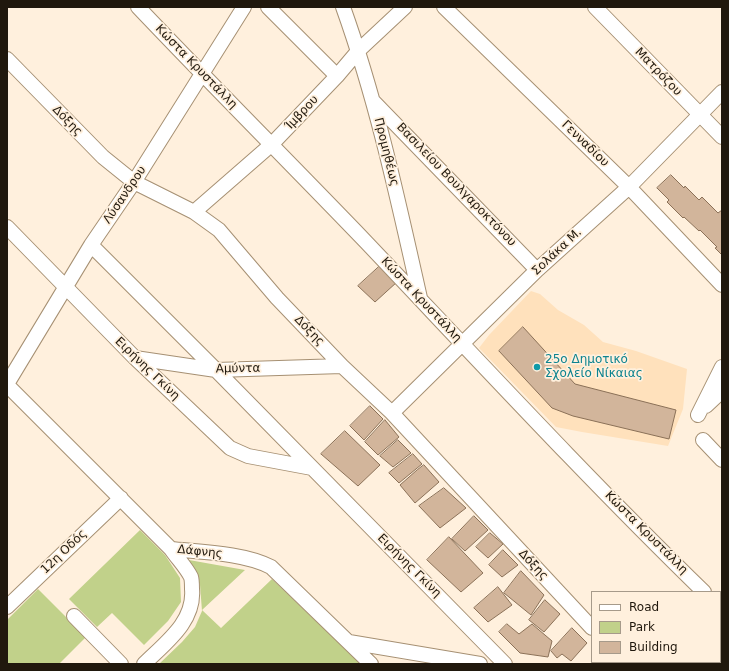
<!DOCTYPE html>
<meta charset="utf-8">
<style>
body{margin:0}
#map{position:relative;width:729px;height:671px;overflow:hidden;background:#fff0dd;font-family:"DejaVu Sans",sans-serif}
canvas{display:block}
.frame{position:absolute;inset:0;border:8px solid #20180d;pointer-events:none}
.legend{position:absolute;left:591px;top:591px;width:130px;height:72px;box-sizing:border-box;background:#fff0dd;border:1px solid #a69a8a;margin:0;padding:5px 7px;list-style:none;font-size:12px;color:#20180d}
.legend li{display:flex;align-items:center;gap:8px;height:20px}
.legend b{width:20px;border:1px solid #a69a8a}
</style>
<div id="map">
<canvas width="729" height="671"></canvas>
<div class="frame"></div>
<ul class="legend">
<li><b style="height:5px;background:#fff"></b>Road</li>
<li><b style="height:11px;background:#c1d18a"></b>Park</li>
<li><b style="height:11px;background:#d2b59b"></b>Building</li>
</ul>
</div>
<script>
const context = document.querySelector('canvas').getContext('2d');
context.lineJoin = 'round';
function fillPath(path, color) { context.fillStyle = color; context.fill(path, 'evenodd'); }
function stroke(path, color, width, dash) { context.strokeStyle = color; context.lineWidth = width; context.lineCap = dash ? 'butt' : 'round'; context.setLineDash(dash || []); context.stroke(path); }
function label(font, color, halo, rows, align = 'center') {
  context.font = font + ' "DejaVu Sans",sans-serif'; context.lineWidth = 3.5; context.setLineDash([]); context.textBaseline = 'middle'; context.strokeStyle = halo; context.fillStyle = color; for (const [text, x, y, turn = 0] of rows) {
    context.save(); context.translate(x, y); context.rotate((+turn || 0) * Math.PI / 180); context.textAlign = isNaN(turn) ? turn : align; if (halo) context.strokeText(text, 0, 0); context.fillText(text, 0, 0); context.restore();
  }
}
fillPath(new Path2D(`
 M531 291 540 294 558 310 584 325 603 342 636 351 687 369 683 409 668 446 582 432 556 427 479 348 489 335Z`), '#ffe1bc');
fillPath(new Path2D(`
 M140 530 165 555 180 578 181 602 168 621 144 645 112 613 97 627 69 599Z
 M189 560 245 570 202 610 221 628 272 579 361 664H159L182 642 195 627 202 611 200 585Z
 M38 589 86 637 59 664H7V620Z`), '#c1d18a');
const building = new Path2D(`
 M671 175 684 188 685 186 699 200 702 197 718 213 722 210V255L715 248 717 247 700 230 699 231 684 217 683 218 667 202 669 200 657 188Z
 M381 265 397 282 375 302 358 286Z
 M523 327 575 384 676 410 669 439 573 416 552 408 499 351Z
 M370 406 383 419 364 440 350 426Z
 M385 420 399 437 378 455 365 442Z
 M345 431 380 465 358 486 321 454Z
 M398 440 411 453 393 467 380 456Z
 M413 454 422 464 399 483 389 473Z
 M424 465 439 482 415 503 400 485 417 470Z
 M444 488 466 508 440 528 419 506Z
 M474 516 488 530 465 551 452 539Z
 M490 533 503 544 488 558 476 547Z
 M449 537 483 573 461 592 427 560Z
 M503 550 518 565 502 577 489 565Z
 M521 571 544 595 531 615 504 593Z
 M498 587 512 605 488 622 474 608Z
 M545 600 560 614 544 632 529 620Z
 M507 624 519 634 532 624 552 641 548 657 520 653 499 632Z
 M572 628 587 643 571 661 562 654 557 658 551 651Z`);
fillPath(building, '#d2b59b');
stroke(building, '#8b7158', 1);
const street = new Path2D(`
 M138 7C213 86 290 163 366 242 478 360 588 479 704 592
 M268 7 337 76
 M343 7C377 102 398 200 420 298
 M444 7 629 187 722 285
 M595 7 722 137
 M7 59 103 157 134 182 194 212 219 230 277 298 342 366 392 413 592 628
 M373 101 537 270
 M194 212 272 144 337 76 359 50 405 7
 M7 227 135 358 230 448 248 456 312 468
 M91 245 216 370 505 664
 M135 358 216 370 342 366
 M7 384 91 245 134 182 244 7
 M7 385 171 549C177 558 186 567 191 577 192 580 192 585 192 589 195 622 165 643 144 664
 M706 406 722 391
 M392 413 537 270 629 187 722 92
 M698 415 722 367
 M703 440 722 460
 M171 549C201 552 245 553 271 567L371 664
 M7 607 121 498
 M720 607 722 609
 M74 616 121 664
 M349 642 480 664
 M624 662 626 664`);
stroke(street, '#a69073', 16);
stroke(street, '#fff', 14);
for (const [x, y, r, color] of [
 [537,367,4,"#0f9aa8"]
]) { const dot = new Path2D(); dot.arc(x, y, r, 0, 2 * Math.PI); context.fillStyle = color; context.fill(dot); stroke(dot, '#fff0dd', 1.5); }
label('12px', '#20180d', '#fff0dd', [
 ["Κώστα Κρυστάλλη",196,67,46],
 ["Ματρόζου",658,72,46],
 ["Ίμβρου",302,113,-47],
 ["Δόξης",67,121,46],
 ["Γενναδίου",585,144,44],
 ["Προμηθέως",386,152,76],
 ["Βασιλείου Βουλγαροκτόνου",456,185,46],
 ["Λύσανδρου",125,195,-56],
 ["Σολάκα Μ.",557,252,-43],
 ["Κώστα Κρυστάλλη",421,300,47],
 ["Δόξης",309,331,46],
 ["Ειρήνης Γκίνη",147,369,44],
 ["Αμύντα",238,369,-1],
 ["Κώστα Κρυστάλλη",646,533,45],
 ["12η Οδός",64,552,-44],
 ["Δάφνης",200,552,6],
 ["Δόξης",533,565,47],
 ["Ειρήνης Γκίνη",409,566,45]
]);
label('12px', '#0d838f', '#fff0dd', [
 ["25o Δημοτικό",545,360],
 ["Σχολείο Νίκαιας",545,374]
], 'left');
</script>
